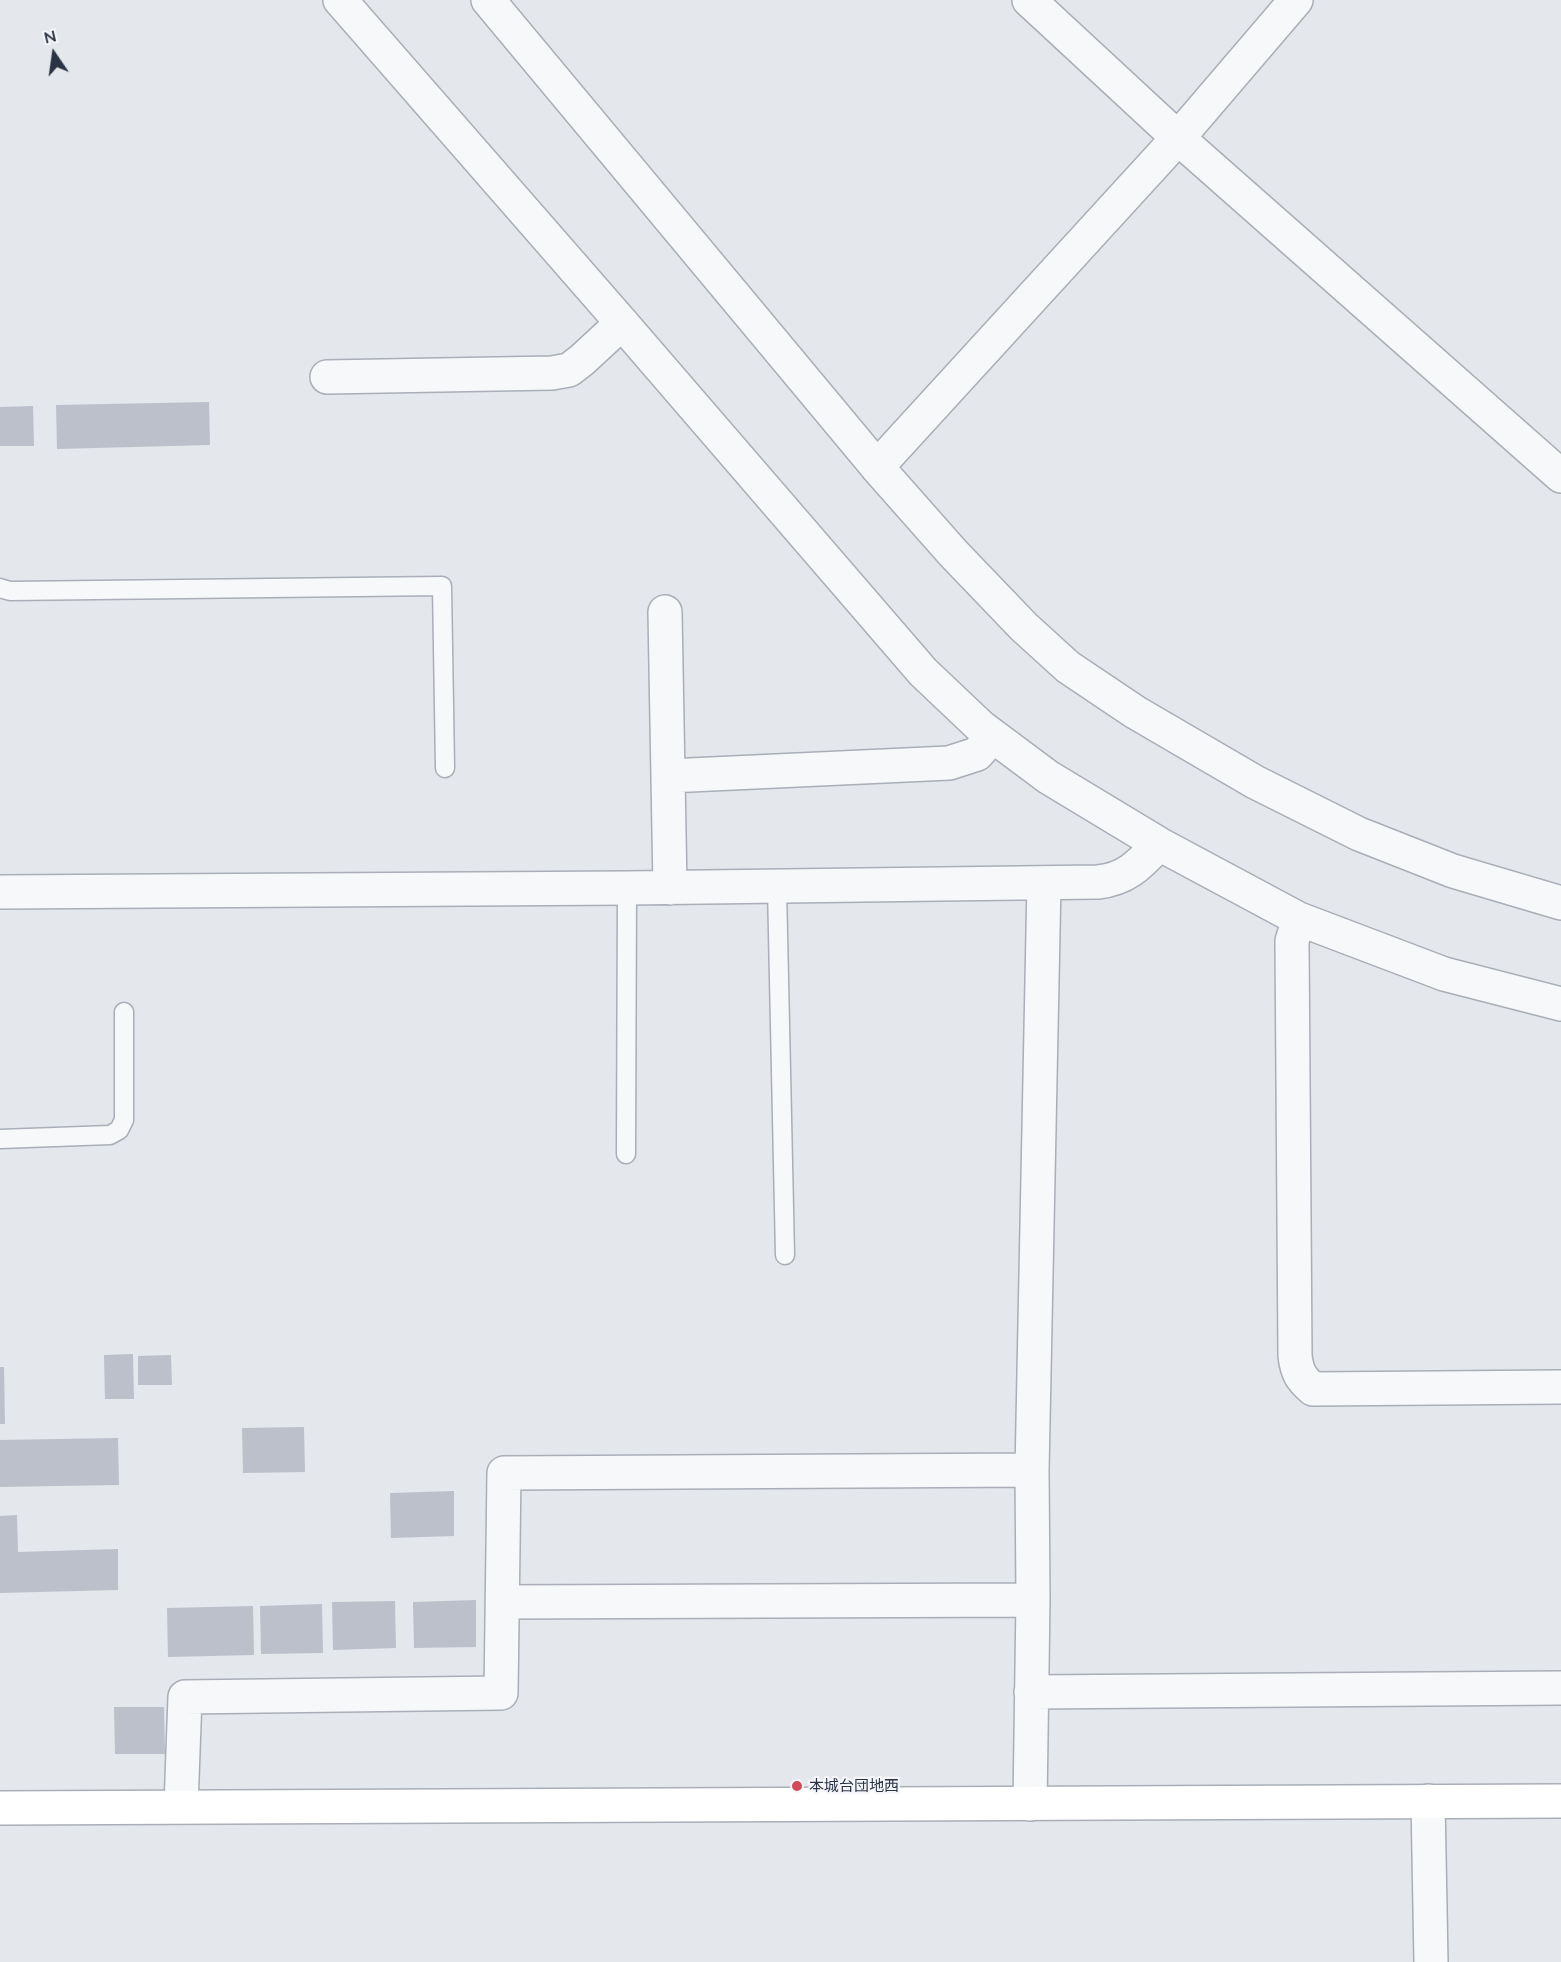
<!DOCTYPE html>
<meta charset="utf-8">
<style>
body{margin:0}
#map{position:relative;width:1561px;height:1962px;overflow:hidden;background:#e4e7ec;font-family:Mulish,sans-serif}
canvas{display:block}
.north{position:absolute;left:24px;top:24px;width:60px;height:60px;-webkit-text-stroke:4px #f4f6f9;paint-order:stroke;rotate:347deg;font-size:16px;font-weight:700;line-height:24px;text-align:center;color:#2b3445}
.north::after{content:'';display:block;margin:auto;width:21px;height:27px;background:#2b3445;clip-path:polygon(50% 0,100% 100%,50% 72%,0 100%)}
</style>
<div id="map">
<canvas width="1561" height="1962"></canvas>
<div class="north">N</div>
</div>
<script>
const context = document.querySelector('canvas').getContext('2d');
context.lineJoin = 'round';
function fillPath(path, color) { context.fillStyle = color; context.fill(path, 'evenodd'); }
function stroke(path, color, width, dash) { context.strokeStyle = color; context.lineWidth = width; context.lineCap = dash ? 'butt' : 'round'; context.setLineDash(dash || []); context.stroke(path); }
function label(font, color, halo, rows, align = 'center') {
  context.font = font + ' Mulish,"Noto Sans JP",sans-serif'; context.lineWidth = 4.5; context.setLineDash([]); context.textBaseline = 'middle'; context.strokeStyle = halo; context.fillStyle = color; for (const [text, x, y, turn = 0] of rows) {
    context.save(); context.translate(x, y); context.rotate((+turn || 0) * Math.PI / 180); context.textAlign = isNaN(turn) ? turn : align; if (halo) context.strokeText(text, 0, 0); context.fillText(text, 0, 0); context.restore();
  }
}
fillPath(new Path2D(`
 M209 402 210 445 57 449 56 405Z
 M33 406 34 446H0V407Z
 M133 1354 134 1399H105L104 1355Z
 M171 1355 172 1385H138V1356Z
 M0 1367H4L5 1424H0Z
 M304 1427 305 1472 243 1473 242 1428Z
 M118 1438 119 1485 0 1487V1440Z
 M454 1491V1536L391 1538 390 1493Z
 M17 1515 18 1552 118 1549V1590L0 1593V1516Z
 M476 1600V1647L414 1648 413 1602Z
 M395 1601 396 1648 333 1650 332 1602Z
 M322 1604 323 1653 261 1654 260 1606Z
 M253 1606 254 1655 168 1657 167 1608Z
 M114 1707H164L165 1754H115Z`), '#bbc0ca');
const lane = new Path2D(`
 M0 588 10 591 442 586 445 768
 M777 887 785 1255
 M0 1139 110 1135 119 1130 124 1120V1012
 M626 1154 627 888`);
const street = new Path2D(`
 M340 0 622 323 923 672 981 727 1048 777 1159 844 1299 919 1444 974 1561 1004
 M488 0 877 467 953 553 1024 627 1068 667 1135 712 1255 782 1359 834 1453 871 1561 903
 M1029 0 1178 138 1561 476
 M327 377 552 373 569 370 582 360 622 323
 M877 467 1178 138 1296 0
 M665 612 670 888
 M668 776 949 763 977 754 993 736
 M0 892 627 888 1098 882C1127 879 1140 864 1159 844
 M1299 919 1292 941 1295 1356C1297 1372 1301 1379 1313 1389L1561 1387
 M503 1602 1033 1600
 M1031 1692 1561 1688
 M1428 1801 1431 1962
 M1030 1804 1033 1600 1032 1470 1044 883
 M181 1806 185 1697 501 1693 504 1473 1032 1470`);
const secondary = new Path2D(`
 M0 1808 1561 1801`);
stroke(lane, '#a9aeb7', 21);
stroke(street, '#a9aeb7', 36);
stroke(secondary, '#a9aeb7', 36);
stroke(lane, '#f7f8fa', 18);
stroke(street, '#f7f8fa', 33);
stroke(secondary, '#fff', 33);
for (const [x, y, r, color] of [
 [797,1786,6,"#d1495b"]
]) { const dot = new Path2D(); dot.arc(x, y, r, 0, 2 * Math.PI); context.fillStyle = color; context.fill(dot); stroke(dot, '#f4f6f9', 2); }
label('15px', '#2b3445', '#f4f6f9', [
 ["本城台団地西",809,1786]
], 'left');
</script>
